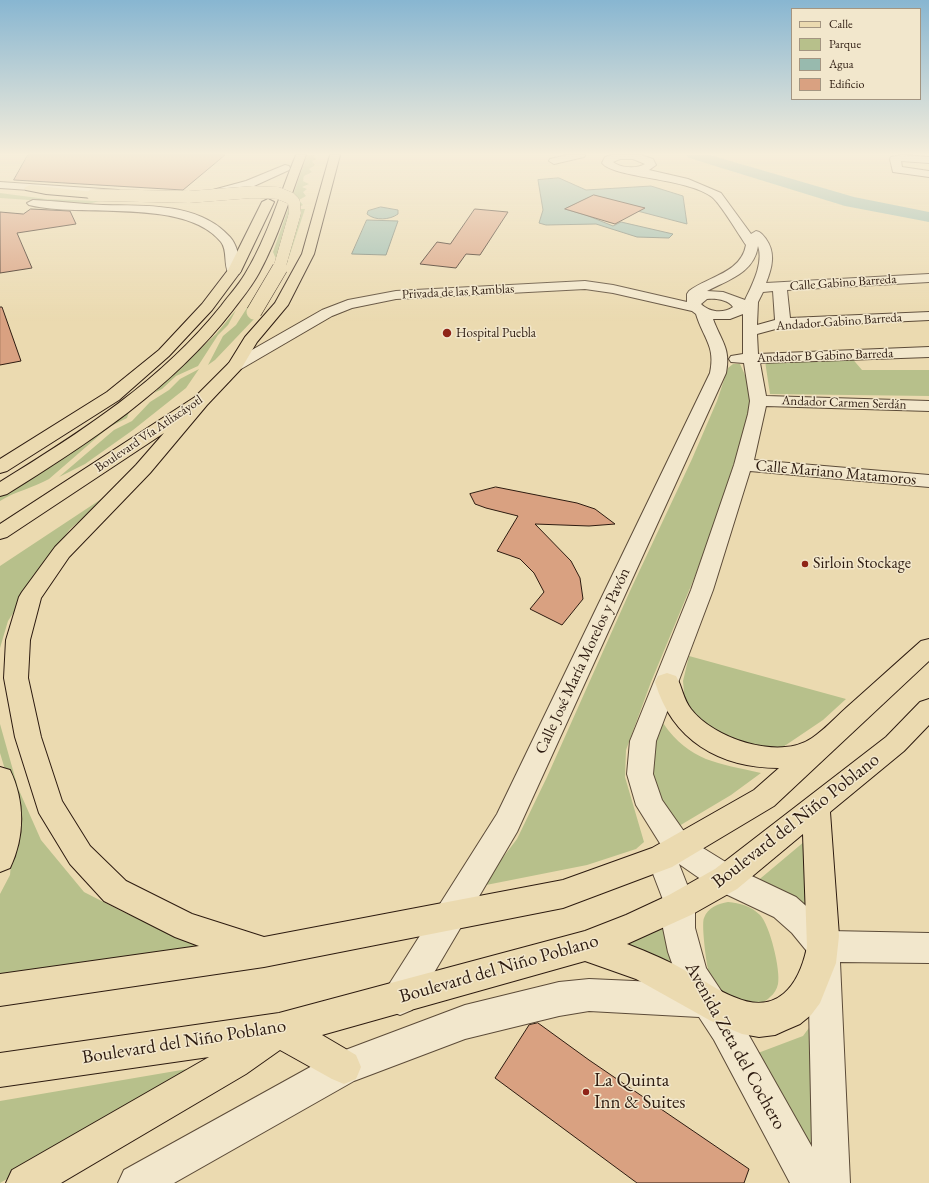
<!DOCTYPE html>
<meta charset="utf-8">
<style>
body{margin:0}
#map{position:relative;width:929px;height:1183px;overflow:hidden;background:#ebdab0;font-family:"EB Garamond",serif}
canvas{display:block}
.legend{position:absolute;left:791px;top:8px;width:130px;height:92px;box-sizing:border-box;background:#f2e7cc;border:1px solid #a39581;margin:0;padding:5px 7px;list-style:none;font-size:12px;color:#2d1b10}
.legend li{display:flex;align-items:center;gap:8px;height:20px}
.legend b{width:20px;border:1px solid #a39581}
</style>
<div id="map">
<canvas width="929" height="1183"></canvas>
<ul class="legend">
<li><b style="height:5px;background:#ebdab0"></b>Calle</li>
<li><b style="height:11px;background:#b7c08b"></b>Parque</li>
<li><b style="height:11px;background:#98baae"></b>Agua</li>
<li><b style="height:11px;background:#d9a181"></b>Edificio</li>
</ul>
</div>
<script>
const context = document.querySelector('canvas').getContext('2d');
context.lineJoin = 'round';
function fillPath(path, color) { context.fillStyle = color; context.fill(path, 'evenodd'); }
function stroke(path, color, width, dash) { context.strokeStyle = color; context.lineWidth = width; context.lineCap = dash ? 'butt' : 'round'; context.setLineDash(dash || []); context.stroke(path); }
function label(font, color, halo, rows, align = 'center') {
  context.font = font + ' "EB Garamond",serif'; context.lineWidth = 3; context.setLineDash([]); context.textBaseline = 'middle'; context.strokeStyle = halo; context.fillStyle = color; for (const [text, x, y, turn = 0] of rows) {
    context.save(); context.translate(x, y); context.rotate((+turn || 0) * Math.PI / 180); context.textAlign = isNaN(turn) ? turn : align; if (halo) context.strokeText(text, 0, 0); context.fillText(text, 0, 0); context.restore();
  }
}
fillPath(new Path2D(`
 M307 155H317L313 157 317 159 312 161 315 165 309 169 312 172 304 176 303 181 309 184 302 187 307 189 303 192 306 196 299 200 303 205 295 209H305L289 257 276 259 273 252Z
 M0 193 46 199 100 201 88 204 0 198Z
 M277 261H288L276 286 254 319 215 360 208 365 223 336 236 325Z
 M236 310 228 325 218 335 198 366 176 376 162 389 154 393 216 334Z
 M850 356 862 370H929V396L770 394 765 361Z
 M733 364H740L749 384 751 398 748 418 721 504 695 576 651 682 626 750 625 777 644 842 636 849 587 865 481 886 517 839 547 777 630 591 692 459 717 401 728 368Z
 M199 369 186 388 133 430 85 464 59 477 114 430 132 421 150 402 169 390 180 379Z
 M129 412 127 418 109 427 49 479C33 488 16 491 0 501V496Z
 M118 488 70 529 50 556 8 621 0 648V566Z
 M689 656 846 699 823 720 783 747 760 751 717 736 685 703 683 681Z
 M663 723C690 762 718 763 761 773L731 795 674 829 654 793 650 752Z
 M0 724 18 788 41 840 84 892 123 912 164 930 211 945 0 977V894L10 875 16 806 0 753Z
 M811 836 809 906 799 909 755 883Z
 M728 902C740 903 751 906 760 915 770 925 781 971 778 984 777 989 774 994 770 997 762 1005 756 1004 746 1002 739 1000 728 999 723 994 718 990 713 983 710 977 707 971 701 924 704 918 708 907 718 904 728 902Z
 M677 921 675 969 620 942Z
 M817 1017 820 1182 750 1056 803 1036Z
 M199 1067 0 1183V1101Z`), '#b7c08b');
const water = new Path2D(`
 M559 178 586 190 651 186 683 196 687 224 588 198 565 209 586 215 613 226 621 222 673 234 669 238 637 237 596 224 546 225 539 223 543 210 538 180Z
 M381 207 398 210V214C390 220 375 221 367 214L368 211Z
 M367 220 398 221 386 255 352 254Z`);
fillPath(water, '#98baae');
stroke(water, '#6d7a6f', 1);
fillPath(new Path2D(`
 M686 155H710L854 197 929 212V222L845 206 689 158Z`), '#98baae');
const building = new Path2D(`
 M28 155H225L183 190 14 180Z
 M594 195 645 208 615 224 565 209Z
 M31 209 70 211 76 224 17 233 32 268 0 273V212L23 214Z
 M475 209 508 212 480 255 466 254 456 268 420 264 437 242 450 244Z
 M0 307H2L21 361 0 365Z
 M496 487 577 503 595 509 615 524 589 526 535 524 571 561 580 578 583 599 562 625 530 609 544 592 534 573 520 559 497 551 518 516 486 508 475 504 470 494Z
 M538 1023 589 1060 749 1169 744 1183H637L495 1078 529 1025Z`);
fillPath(building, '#d9a181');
stroke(building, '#2d1b10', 1);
const minor = new Path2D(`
 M567 155H585L584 157 554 164 549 161 550 159Z
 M612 155H641L653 159 656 165 649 170 688 179 721 193 751 234 756 231C761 232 763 235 766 239 776 253 772 268 766 283L929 274V282L787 290 790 318 929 312V320L783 327 757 334 758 354 929 347V357L760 363 766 396 929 401V411L766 406 754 460 929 475V487L750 471 713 590 656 741 653 774 662 800 690 840 737 869 796 897 814 913 830 931 929 933V963L840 962 850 1183H790L714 1040 699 1017 589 1011 559 1016 465 1039 354 1081 174 1183H118L124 1170 332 1055 465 1005 559 982 589 979 679 983 668 952 663 928 665 905 647 858 652 849 661 845 636 805 627 774 630 741 691 590 734 465 748 414 750 401 744 363 731 362 729 359 731 356 743 354V314L730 319H713C721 341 731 348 726 373L517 832 412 1010 400 1015 388 1010 383 998 388 986 497 814 710 373C716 346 703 338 696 314L692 311 613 293 585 289 396 299 352 308 332 316 241 369H229L227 366 229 363 322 310 348 300 396 291 585 281 613 285 687 302V294L689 291C709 276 741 273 746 245 739 235 720 203 712 197 688 178 613 178 602 163L605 157ZM620 159H633L645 164C636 169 621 168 613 162ZM758 246C764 263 752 285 745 300L723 292 707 291C728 280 754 273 758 246ZM773 291 775 320 757 325 758 302 763 292ZM707 299C716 298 729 300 733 307 723 314 709 312 701 304ZM679 864 715 889 774 917 792 933 810 955 808 959 812 1147 738 1016 706 968 695 928V905Z
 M902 155 929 157V163L901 161 902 167 929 171V177L893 172 890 159 891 157Z
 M285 165 289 166 290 168 289 170 254 186 213 196 207 193 209 191 246 181Z
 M0 182 118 190 124 193 118 196 0 188Z
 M33 200C56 201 80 204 103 205 145 206 199 202 230 237 238 246 239 259 241 271L239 274H229C223 265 228 251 221 242 185 197 80 218 29 205L27 203Z`);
const major = new Path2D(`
 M296 155H306C291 194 279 236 259 273 252 286 242 298 233 310 172 389 90 442 7 494L0 496V482C81 432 161 381 221 306 229 295 238 286 245 274 267 238 280 194 296 155Z
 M330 155H340L314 254 288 305 257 342 241 369 207 405 150 473 69 557 41 598 30 640 28 678 41 737 62 801 90 846 126 881 192 914 264 937 563 880 652 848 754 790 779 768C719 768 672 740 655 682L658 676 667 673 676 676C682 686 683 699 691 709 713 738 779 761 812 738 824 730 835 718 846 708 871 686 896 663 921 641L929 639V661L774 806 672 867 563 908 264 967 0 1006V974L199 946 175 937 104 901 70 864 39 813 15 737 4 678 6 640 19 597 22 592 55 547 136 465 164 433 7 537 0 539V524L195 397 229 363 245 337 275 303 302 254Z
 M30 185 93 192 99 195 93 198 46 194 26 190 24 188Z
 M268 199 274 202 241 271 212 310 169 356 119 400 7 471 0 473V459L107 392 159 350 202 304 228 270 262 202Z
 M929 699V725L904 751 830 812 839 936 836 963 820 1003 811 1015 800 1024 786 1030 775 1035 759 1037 742 1034 711 1021 636 979 585 961 322 1035 356 1055 361 1067 356 1079 344 1084 332 1079 280 1050 246 1074 61 1183H6L12 1170 209 1057 0 1087V1053L279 1013 585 931 626 915 669 895 715 869 886 737 920 702ZM803 834 807 947C799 986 777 1016 734 997 718 991 704 980 688 972 669 961 648 952 627 944L691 915 737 889Z
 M0 767 10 770C25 801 25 837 10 868L0 872Z`);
stroke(minor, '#5c4b38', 2);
stroke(major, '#2d1b10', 2);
fillPath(minor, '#f2e7cc');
fillPath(major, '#ebdab0');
const majorBridgeFar1 = new Path2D(`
 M93 195 189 197 253 192 278 193 290 198 294 202 295 213 279 269`);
const majorBridge = new Path2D(`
 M254 312 280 268`);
stroke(majorBridgeFar1, '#2d1b10', 12, []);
stroke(majorBridge, '#2d1b10', 16, []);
stroke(majorBridgeFar1, '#ebdab0', 12);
stroke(majorBridge, '#ebdab0', 15);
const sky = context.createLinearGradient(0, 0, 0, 321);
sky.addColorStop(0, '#88b6d1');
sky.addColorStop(0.48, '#f6eedb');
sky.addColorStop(1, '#f6eedb00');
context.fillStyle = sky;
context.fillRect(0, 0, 929, 321);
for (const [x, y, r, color] of [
 [447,333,5,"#8f2418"],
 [805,564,4,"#8f2418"],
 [586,1092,4,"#8f2418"]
]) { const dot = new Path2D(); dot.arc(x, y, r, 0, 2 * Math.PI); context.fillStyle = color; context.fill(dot); stroke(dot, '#f2e7cc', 1.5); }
label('13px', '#2d1b10', '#f2e7cc', [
 ["Calle Gabino Barreda",843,283,-4],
 ["Privada de las Ramblas",458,292,-3],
 ["Andador Gabino Barreda",839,322,-4],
 ["Andador B Gabino Barreda",825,356,-2],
 ["Andador Carmen Serdán",844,403,2],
 ["Boulevard Vía Atlixcáyotl",149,434,-34]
]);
label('13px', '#2d1b10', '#f2e7cc', [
 ["Hospital Puebla",456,333]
], 'left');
label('16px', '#2d1b10', '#f2e7cc', [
 ["Calle Mariano Matamoros",836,473,5],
 ["Calle José María Morelos y Pavón",583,661,-65]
]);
label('16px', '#2d1b10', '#f2e7cc', [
 ["Sirloin Stockage",813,564]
], 'left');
label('19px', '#2d1b10', '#f2e7cc', [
 ["Boulevard del Niño Poblano",796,821,-38],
 ["Boulevard del Niño Poblano",499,969,-16],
 ["Boulevard del Niño Poblano",184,1042,-9],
 ["Avenida Zeta del Cochero",735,1046,61]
]);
label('19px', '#2d1b10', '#f2e7cc', [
 ["La Quinta",594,1081],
 ["Inn & Suites",594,1103]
], 'left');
</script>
